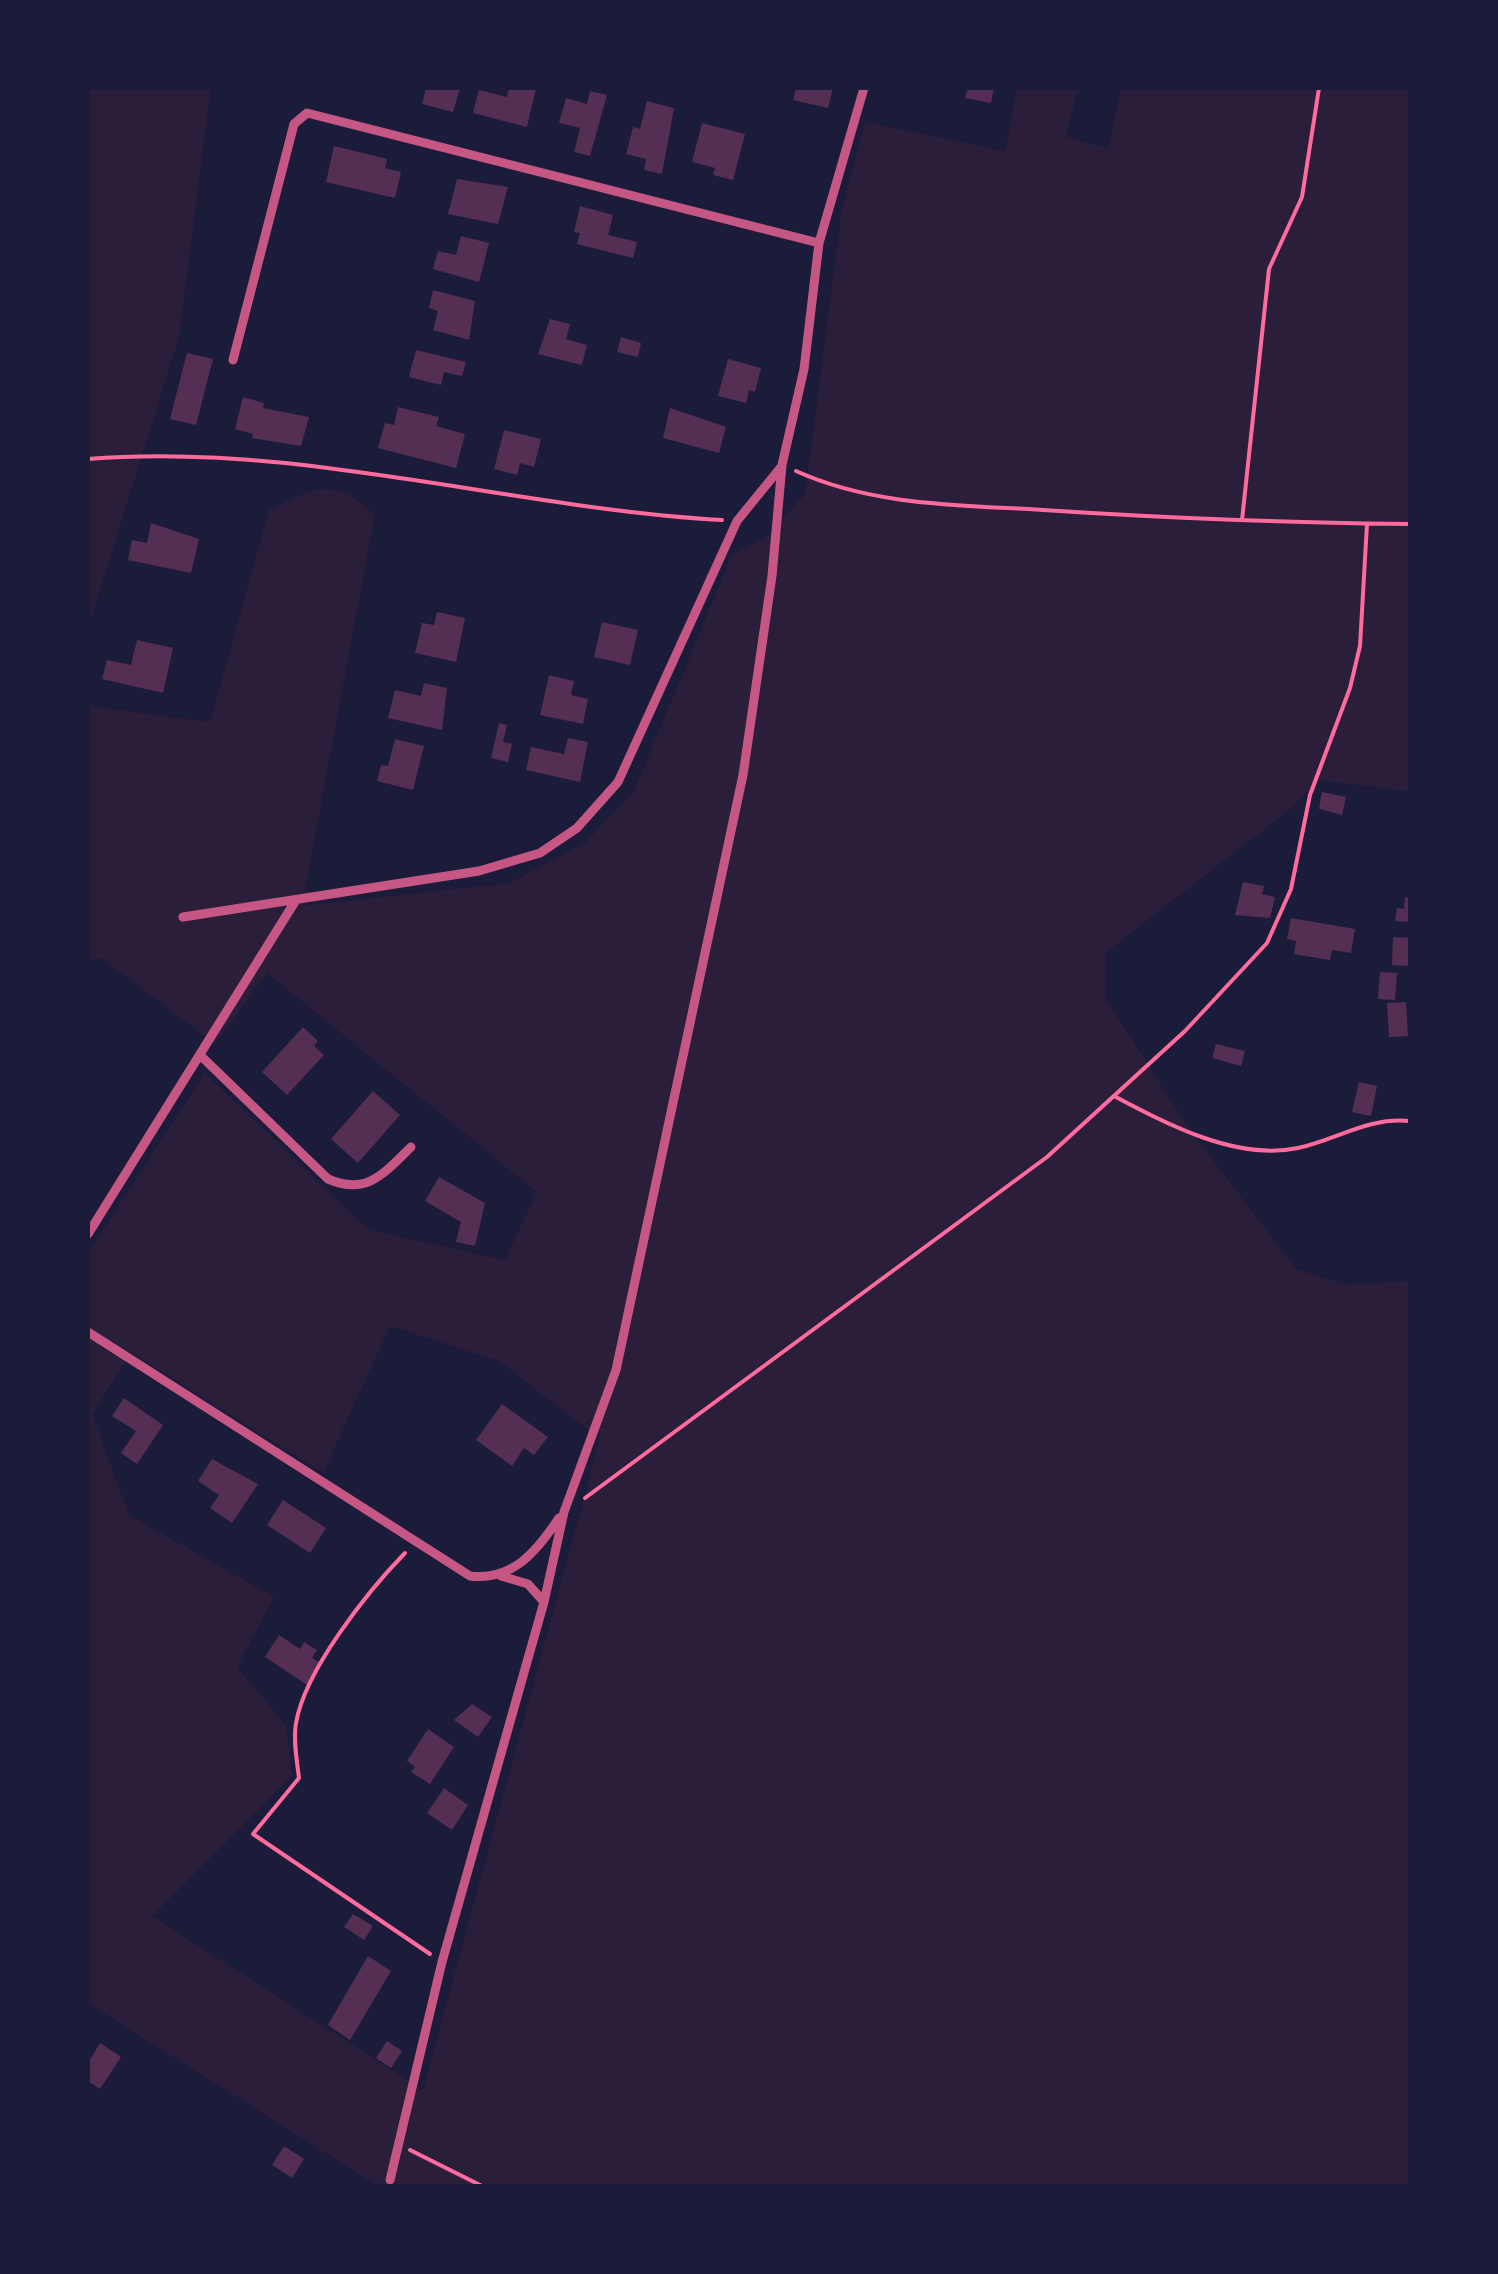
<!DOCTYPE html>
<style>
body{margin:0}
#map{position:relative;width:1498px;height:2274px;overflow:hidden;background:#1b1b3a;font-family:"Roboto Condensed",sans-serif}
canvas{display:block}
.frame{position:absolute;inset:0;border:90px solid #1b1b3a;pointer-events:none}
</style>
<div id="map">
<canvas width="1498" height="2274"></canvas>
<div class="frame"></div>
</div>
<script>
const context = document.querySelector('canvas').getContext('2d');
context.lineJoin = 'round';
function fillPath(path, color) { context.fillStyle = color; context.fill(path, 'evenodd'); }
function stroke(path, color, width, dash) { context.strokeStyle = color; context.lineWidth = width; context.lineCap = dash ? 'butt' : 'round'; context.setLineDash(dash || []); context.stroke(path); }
fillPath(new Path2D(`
 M88 88H211L179 337 88 628Z
 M1017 88H1078L1066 136 1108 149 1121 88H1410V792L1318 780 1293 807 1105 953V998L1190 1130 1296 1269 1347 1285 1410 1281V2186H378L88 2003V1253L205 1073 369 1230 505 1260 537 1192 267 973 215 1044 101 958 88 960V706L210 722 269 510C315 487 334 477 375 515L302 906 510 883 586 842 634 791 732 555 766 537 805 494 842 208 865 122 1005 151ZM390 1326 499 1361 600 1439 423 2090 152 1916 292 1776 286 1725 237 1667 274 1597 129 1515 92 1415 131 1352 323 1473Z`), '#2a1e3b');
fillPath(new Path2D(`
 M426 88H460L453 112 422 104Z
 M509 88H536L527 127 473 113 479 90 507 97Z
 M796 88H833L828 108 793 100Z
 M968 88H994L991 103 965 98Z
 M590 91 607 95 590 156 574 152 580 128 559 123 566 98 587 104Z
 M647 101 674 108 662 174 644 170 646 159 626 154 633 127 640 129Z
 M702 123 745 134 733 180 713 175 715 168 692 162Z
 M334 146 387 159 385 168 401 172 395 198 326 182Z
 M457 179 508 187 498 224 448 214Z
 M580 206 613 215 608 235 637 242 633 258 577 244 580 233 574 232Z
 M461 236 489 243 479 282 433 269 438 251 456 255Z
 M433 290 475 301 469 340 433 330 438 311 429 308Z
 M550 319 570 324 566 339 587 345 582 365 538 354Z
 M621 337 641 343 638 357 617 352Z
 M416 350 466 362 462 376 444 372 441 385 409 377Z
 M187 353 213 359 196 425 170 419Z
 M728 359 761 368 755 392 749 390 746 403 718 396Z
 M243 397 264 403 263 408 309 417 301 446 252 438 253 434 235 429Z
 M398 407 439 417 436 426 465 434 456 468 378 448 385 423 394 425Z
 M670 408 726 427 719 453 663 438Z
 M504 430 541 439 534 467 520 463 517 475 494 469Z
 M151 523 199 539 191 573 128 560 132 540 147 543Z
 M437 612 465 618 456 662 415 653 422 623 434 625Z
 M602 622 638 630 630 665 594 657Z
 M137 640 173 648 163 693 102 679 107 660 131 665Z
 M549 675 574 681 571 695 588 699 583 724 540 715Z
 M424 683 447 688 442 730 388 718 395 690 421 696Z
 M499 723 507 725 503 742 512 744 508 762 491 758Z
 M568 738 588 742 580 782 526 770 531 747 564 754Z
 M395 739 424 746 413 790 377 781 381 765 388 766Z
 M1322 792 1346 797 1342 815 1319 809Z
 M1243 882 1264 886 1262 894 1275 897 1270 918 1235 915Z
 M1405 897 1410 898V918L1409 922 1395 921 1397 908 1404 909Z
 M1291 918 1355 929 1351 953 1332 950 1330 960 1294 954 1296 941 1287 939Z
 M1393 937 1410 938V966L1392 965Z
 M1380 972 1397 973 1395 1000 1378 999Z
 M1406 1002 1408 1036 1389 1037 1387 1003Z
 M303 1027 318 1041 314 1046 324 1055 287 1095 262 1072Z
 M1216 1044 1245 1051 1241 1066 1212 1058Z
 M1359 1082 1377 1086 1371 1116 1352 1112Z
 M373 1091 400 1115 358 1163 331 1139Z
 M439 1177 485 1203 475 1246 456 1242 461 1222 425 1201Z
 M124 1398 163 1425 137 1464 121 1453 136 1431 112 1416Z
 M502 1404 548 1437 534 1455 524 1448 512 1466 476 1440Z
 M212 1459 258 1484 232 1523 210 1508 219 1495 198 1481Z
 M283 1500 326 1528 310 1553 267 1525Z
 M279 1635 300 1649 304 1642 317 1650 312 1658 321 1663 307 1685 265 1657Z
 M472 1704 492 1717 478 1737 454 1720Z
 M428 1729 454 1747 430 1784 411 1772 415 1767 407 1761Z
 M444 1788 468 1805 452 1830 427 1813Z
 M353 1914 373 1926 364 1940 344 1927Z
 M368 1956 391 1971 350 2040 328 2025Z
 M387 2041 402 2051 391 2068 376 2058Z
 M100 2043 121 2057 100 2089 88 2081V2063Z
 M284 2146 304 2159 292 2178 272 2165Z`), '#542f53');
stroke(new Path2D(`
 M88 459C298 442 511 508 722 520
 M796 471C873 506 960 505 1043 510 1166 518 1288 523 1410 524
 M1242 520 1269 269 1302 197 1319 88
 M1114 1096C1167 1124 1236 1161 1298 1148 1338 1139 1368 1117 1410 1121
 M585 1498 1047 1157 1185 1031 1267 943 1291 889 1310 795 1350 688 1360 646 1367 524
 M405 1553C368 1591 305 1670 296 1723 293 1741 297 1761 299 1778L253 1834 430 1954
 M410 2150 482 2186`), '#ff6b9d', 4);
stroke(new Path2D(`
 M233 360 294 124 307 113 819 243
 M183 917 479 871 540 853 577 828 618 782 737 521 781 467
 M201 1056 328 1179C367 1196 384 1173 411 1147
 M88 1234 296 900
 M88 1332 470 1576C513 1581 537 1551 559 1518
 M501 1576 528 1584 544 1602
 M390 2180 442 1962 544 1602 564 1512 616 1370 743 775 772 576 782 465 804 369 819 243 864 88`), '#c65784', 9);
</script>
